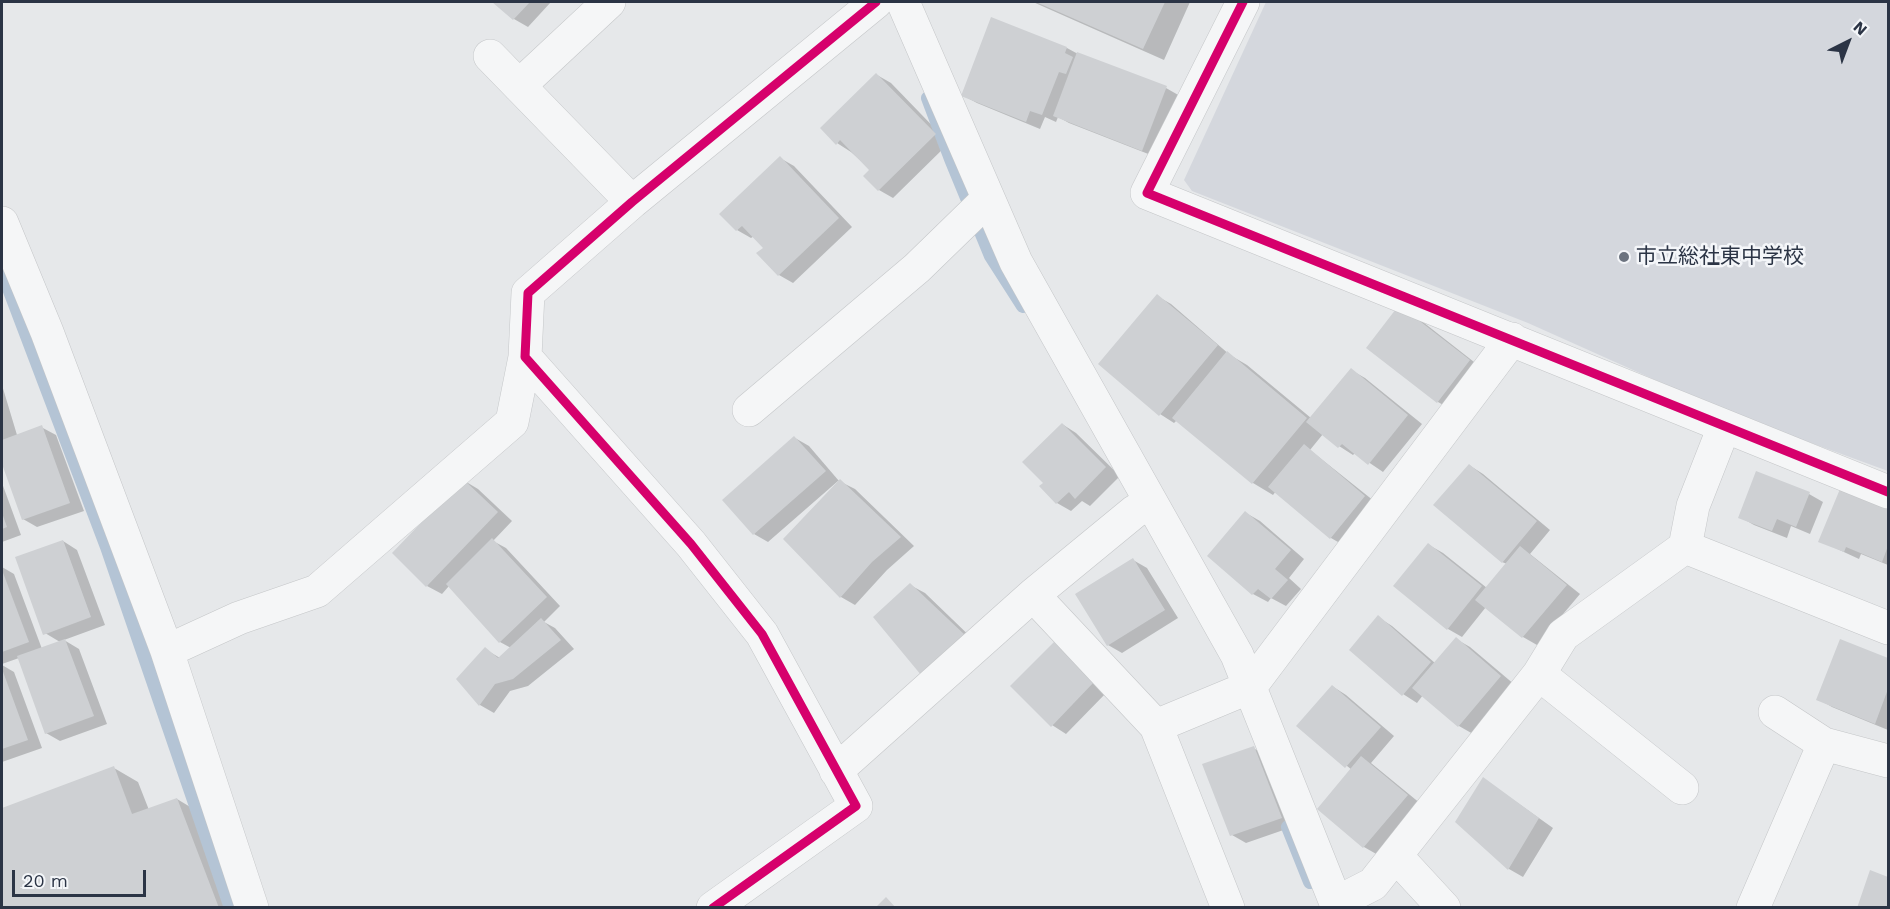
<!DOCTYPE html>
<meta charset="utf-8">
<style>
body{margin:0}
#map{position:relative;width:1890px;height:909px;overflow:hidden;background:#e6e8ea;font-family:"Work Sans",sans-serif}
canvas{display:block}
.frame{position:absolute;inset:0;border:3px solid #2b3445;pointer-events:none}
.north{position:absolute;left:1818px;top:12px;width:60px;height:60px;-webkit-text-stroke:4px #f4f6f9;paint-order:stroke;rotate:42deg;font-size:16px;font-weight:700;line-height:24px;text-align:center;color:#2b3445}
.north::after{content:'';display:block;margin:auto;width:21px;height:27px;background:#2b3445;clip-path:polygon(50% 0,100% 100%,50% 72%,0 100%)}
.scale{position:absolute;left:12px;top:870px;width:134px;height:27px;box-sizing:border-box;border:3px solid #2b3445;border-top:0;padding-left:8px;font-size:18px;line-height:21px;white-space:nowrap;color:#2b3445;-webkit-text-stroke:4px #f4f6f9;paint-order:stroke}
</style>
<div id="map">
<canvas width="1890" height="909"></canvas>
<div class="frame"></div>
<div class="north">N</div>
<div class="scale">20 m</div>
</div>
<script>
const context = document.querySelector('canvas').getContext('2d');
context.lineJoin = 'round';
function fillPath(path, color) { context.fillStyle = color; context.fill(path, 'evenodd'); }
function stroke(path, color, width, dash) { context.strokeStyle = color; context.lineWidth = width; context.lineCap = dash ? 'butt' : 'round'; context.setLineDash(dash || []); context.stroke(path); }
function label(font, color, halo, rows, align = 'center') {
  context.font = font + ' "Work Sans","Noto Sans JP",sans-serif'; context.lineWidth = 5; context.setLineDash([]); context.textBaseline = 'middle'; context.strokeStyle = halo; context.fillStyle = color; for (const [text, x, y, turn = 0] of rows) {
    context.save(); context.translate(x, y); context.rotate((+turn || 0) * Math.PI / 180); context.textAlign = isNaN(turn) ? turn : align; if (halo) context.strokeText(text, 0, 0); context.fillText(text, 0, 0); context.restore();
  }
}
fillPath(new Path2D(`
 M1266 2H1888V471L1729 413 1528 323 1192 191 1184 180Z`), '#d4d7dd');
fillPath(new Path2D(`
 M494 2H551L528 27 514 19Z
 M1033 2H1190L1164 60Z
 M1067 48 1078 54 1166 88 1180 96 1156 157 1069 123 1058 117 1056 122 1045 117 1040 129 977 103 962 95Z
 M877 75 891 83 949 143 893 198 879 190 871 170 851 152 837 143Z
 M780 158 794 166 852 227 793 283 779 275 765 248 754 236 751 238 737 230Z
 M1157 296 1171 304 1230 355 1247 365 1311 418 1351 370 1365 378 1422 424 1383 472 1355 453 1353 455 1339 446 1323 434 1310 450 1379 505 1345 546 1331 538 1276 491 1273 495 1253 483 1177 420 1174 423 1160 414Z
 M1414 315 1483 369 1452 410 1438 402Z
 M2 385 17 435 41 427 56 435 84 511 37 527 23 519 2 459Z
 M1062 424 1076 433 1120 476 1090 506 1082 501 1071 511 1057 503 1045 483Z
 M795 438 809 446 839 481 855 489 914 546 887 570 855 605 841 597 839 482 838 481 768 542 754 534Z
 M1469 465 1483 474 1550 530 1530 554 1580 594 1537 645 1523 637 1486 607 1462 637 1448 629 1395 586 1429 545 1443 553 1487 588 1507 564 1502 562Z
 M463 480 478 489 512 521 493 541 506 548 560 606 544 622 555 628 574 649 528 686 510 691 494 713 480 705 458 679 485 649 500 658 511 648 500 642 449 586 442 594 427 586Z
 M2 483 21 535 2 542Z
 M1841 491 1888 510V565L1861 554 1859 559 1820 541Z
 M1809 494 1823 502 1810 534 1791 526 1787 538 1754 525 1740 517Z
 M1246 513 1260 521 1304 559 1289 578 1301 589 1286 606 1271 598 1268 602 1253 594 1209 556Z
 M63 541 77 550 105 625 64 640 79 649 107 724 60 741 46 733 19 658 2 664V567L14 574 42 649 60 642 45 633Z
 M1133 560 1147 568 1178 618 1122 653 1108 645Z
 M910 585 925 593 979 645 875 617Z
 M1378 617 1392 626 1435 663 1456 639 1470 647 1515 685 1473 734 1459 726 1423 695 1417 703 1403 694Z
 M1841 641 1888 660V730L1832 707 1818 699Z
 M1054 644 1069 652 1108 691 1066 734 1052 725Z
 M2 665 14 672 42 748 2 762Z
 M1332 686 1346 695 1394 736 1371 763 1421 804 1378 855 1364 847 1352 770 1298 726Z
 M1253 748 1268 756 1295 826 1246 843 1232 835Z
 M114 768 138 782 149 810 177 799 202 814 237 908H2V810Z
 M1484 779 1553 828 1523 877 1509 869 1457 822Z`), '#0003');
stroke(new Path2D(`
 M928 98 951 159 991 256 1023 306
 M2 270 107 547 231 908
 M1288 827 1310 882`), '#b4c4d5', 14);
fillPath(new Path2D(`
 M492 2H530L513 20Z
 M1036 2H1165L1143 49Z
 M991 17 1067 47 1065 53 1073 57 1066 74 1059 72 1042 115 1030 111 1026 122 961 96Z
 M1077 52 1167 86 1142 151 1053 116Z
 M876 73 936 134 878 191 863 176 869 170 840 140 836 145 820 128Z
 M780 156 839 218 778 276 756 253 763 248 742 226 736 231 719 214Z
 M1157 294 1218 345 1159 416 1098 364Z
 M1399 305 1470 360 1437 403 1366 348Z
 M1227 351 1307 418 1252 484 1172 418Z
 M1351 368 1408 415 1368 465 1342 444 1338 448 1306 422Z
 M1062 423 1106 467 1075 499 1069 492 1056 504 1039 486 1043 483 1022 462Z
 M42 425 70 503 22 520 2 464V440Z
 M794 436 826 471 753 535 722 500Z
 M1304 444 1365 496 1330 539 1268 487Z
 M1469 464 1537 521 1502 563 1433 505Z
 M1756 471 1810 492 1796 527 1777 519 1772 531 1738 518Z
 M463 479 498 512 426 587 392 553Z
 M840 479 901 537 872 562 840 598 783 539Z
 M1840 489 1888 508V546L1882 562 1846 547 1844 552 1818 542Z
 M1245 511 1291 550 1275 569 1288 580 1271 599 1258 589 1252 595 1207 556Z
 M2 513 7 527 2 529Z
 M492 538 547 597 499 643 446 584Z
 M63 540 91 617 43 635 15 557Z
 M1428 543 1482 586 1447 630 1393 586Z
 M1520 546 1567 585 1522 638 1475 600Z
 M1133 558 1165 610 1107 646 1075 594Z
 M2 570 29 642 2 652Z
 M910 583 966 636 926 681 873 617Z
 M1378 615 1431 662 1402 696 1349 650Z
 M541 618 561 640 513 679 495 684 479 706 456 679 485 647 498 658Z
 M1456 637 1501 676 1458 727 1412 688Z
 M65 639 94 716 45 734 17 656Z
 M1840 639 1888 658V689L1875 724 1816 700Z
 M1054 642 1094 682 1051 727 1010 686Z
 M2 669 28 740 2 749Z
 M1332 685 1381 727 1345 768 1296 726Z
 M1254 746 1282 818 1230 836 1202 764Z
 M1361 756 1408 795 1363 848 1317 809Z
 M114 766 132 814 177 798 219 908H2V808Z
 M1483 777 1539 818 1508 870 1455 822Z
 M1870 870 1888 877V908H1857Z
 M886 897 896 908H875Z`), '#ced0d3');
const minor = new Path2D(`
 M903 2 1016 262 1237 655 1338 908
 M1243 2 1147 193 1888 492
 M490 56 632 202
 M519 86 609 2
 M2 223 47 332 167 651 252 908
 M749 410 917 268 988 199
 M1685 547 1888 628
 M1033 595 1156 726 1228 908
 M167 651 239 618 317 591 512 422 525 357
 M1539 674 1682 788
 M1775 712 1824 744 1888 761
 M1156 726 1250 687 1512 339
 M836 771 1033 595 1134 512 1150 502
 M1396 856 1444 908
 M1336 903 1373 884 1539 674 1563 635 1685 547 1693 506 1724 427
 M713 908 856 806 762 634 691 544 525 357 528 293 632 202 876 2
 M1753 908 1824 744`);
stroke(minor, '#c4c6c8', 34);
stroke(minor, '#f5f6f7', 33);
stroke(new Path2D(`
 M1243 2 1147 193 1888 492
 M713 908 856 806 762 634 691 544 525 357 528 293 632 202 876 2`), '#d6006c', 9);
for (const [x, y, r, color] of [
 [1624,257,6,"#6c737f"]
]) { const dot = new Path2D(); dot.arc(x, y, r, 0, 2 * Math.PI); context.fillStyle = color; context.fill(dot); stroke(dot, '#f4f6f9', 2); }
label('21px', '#2b3445', '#f4f6f9', [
 ["市立総社東中学校",1636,257]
], 'left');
</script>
